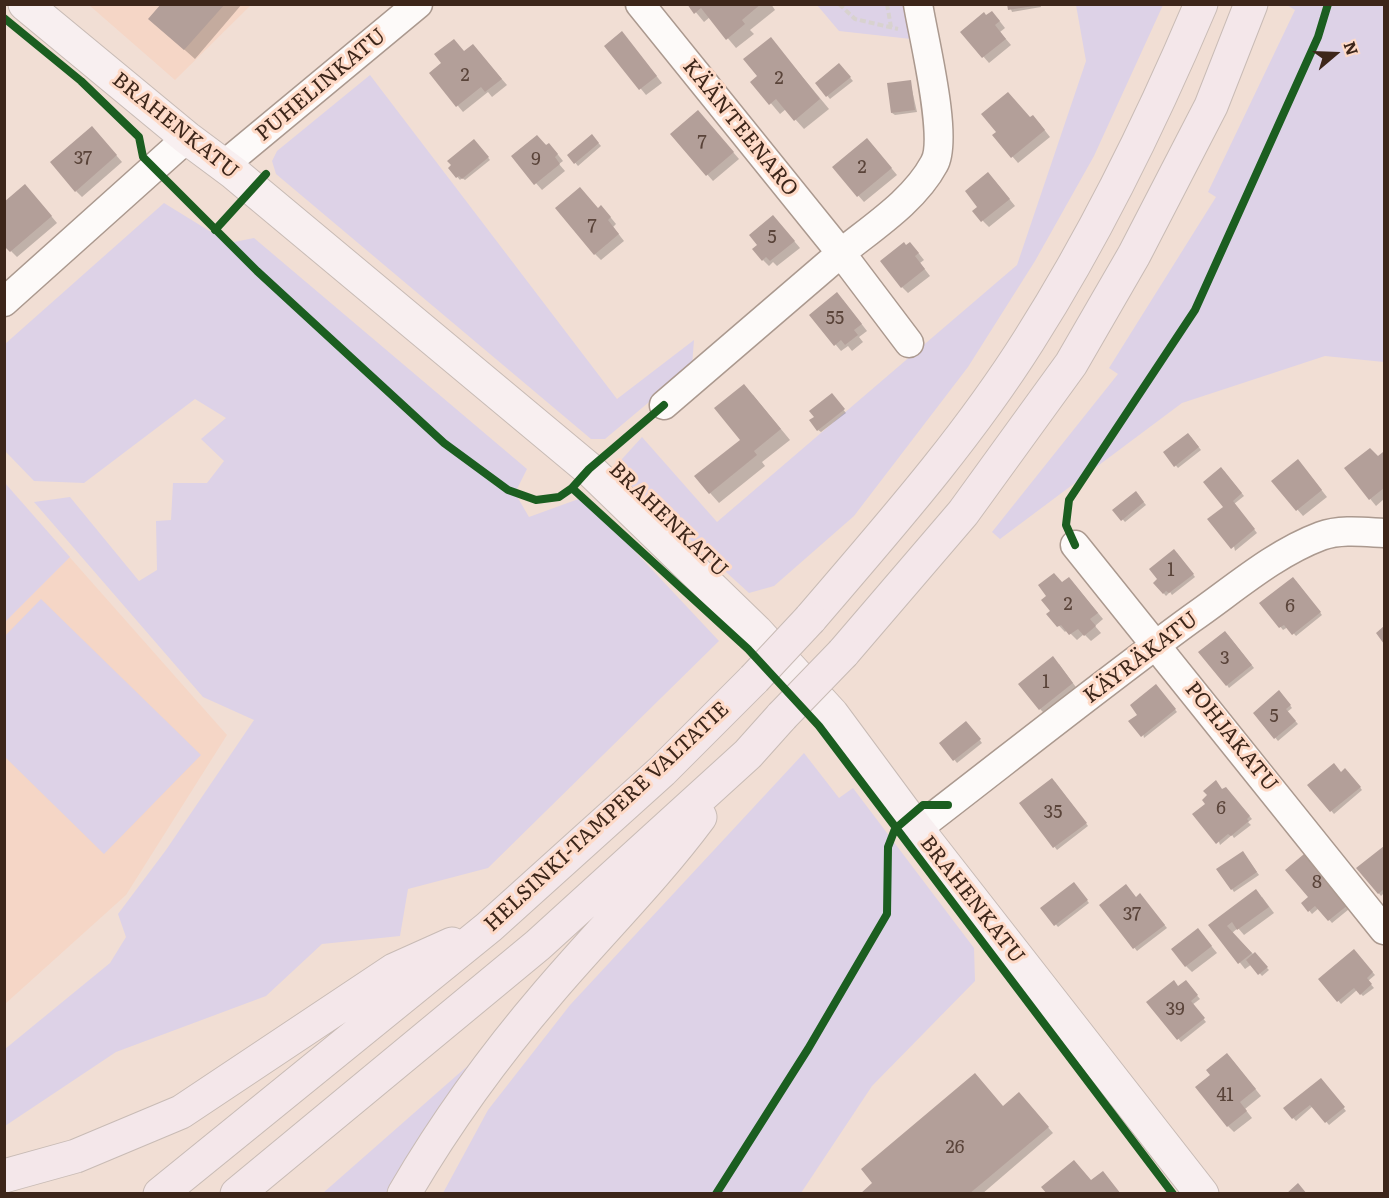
<!DOCTYPE html>
<meta charset="utf-8">
<style>
body{margin:0}
#map{position:relative;width:1389px;height:1198px;overflow:hidden;background:#f1ded4;font-family:Literata,serif}
canvas{display:block}
.frame{position:absolute;inset:0;border:6px solid #3d261a;pointer-events:none}
.north{position:absolute;left:1305px;top:24px;width:60px;height:60px;-webkit-text-stroke:4px #fedac7;paint-order:stroke;rotate:71deg;font-size:16px;font-weight:700;line-height:24px;text-align:center;color:#3d261a}
.north::after{content:'';display:block;margin:auto;width:21px;height:27px;background:#3d261a;clip-path:polygon(50% 0,100% 100%,50% 72%,0 100%)}
</style>
<div id="map">
<canvas width="1389" height="1198"></canvas>
<div class="frame"></div>
<div class="north">N</div>
</div>
<script>
const context = document.querySelector('canvas').getContext('2d');
context.lineJoin = 'round';
function fillPath(path, color) { context.fillStyle = color; context.fill(path, 'evenodd'); }
function stroke(path, color, width, dash) { context.strokeStyle = color; context.lineWidth = width; context.lineCap = dash ? 'butt' : 'round'; context.setLineDash(dash || []); context.stroke(path); }
function label(font, color, halo, rows, align = 'center') {
  context.font = font + ' Literata,serif'; context.lineWidth = 6; context.setLineDash([]); context.textBaseline = 'middle'; context.strokeStyle = halo; context.fillStyle = color; for (const [text, x, y, turn = 0] of rows) {
    context.save(); context.translate(x, y); context.rotate((+turn || 0) * Math.PI / 180); context.textAlign = isNaN(turn) ? turn : align; if (halo) context.strokeText(text, 0, 0); context.fillText(text, 0, 0); context.restore();
  }
}
fillPath(new Path2D(`
 M89 5H251L175 80Z
 M4 483 227 735 126 895 5 1004Z`), '#f5d6c6');
fillPath(new Path2D(`
 M817 5H906L911 39 839 31Z
 M1076 5H1163L1094 156 1035 261 968 367 854 516 774 586 749 593 613 469 642 437 717 522 1017 265 1086 61Z
 M1287 5H1384V362L1325 356 1182 403 1000 539 992 532 1118 374 1109 368 1216 197 1208 192 1295 10Z
 M370 75 617 399 694 340 692 366 605 439H591L276 174 272 161 277 151Z
 M164 203 229 243 254 238 527 469 515 493 529 517 584 497 719 641 488 868 408 889 400 936 322 944 266 996 116 1052 5 1126V1049L110 963 126 937 118 914 166 850 254 720 203 697 34 502 70 497 139 581 157 570 156 521 171 520 173 483H207L224 461 201 439 226 418 195 399 84 483 34 481 5 451V344Z
 M5 483 70 557 5 622H4Z
 M41 599 201 755 104 854 5 757V636Z
 M804 753 839 798 853 788 974 948 975 981 872 1086 801 1193H443L488 1110 570 1005Z
 M472 1062 387 1193H323Z`), '#ddd2e7');
fillPath(new Path2D(`
 M163 4H242L195 59 160 28Z
 M689 4H771L775 10 750 30 754 34 736 48 710 17 704 22Z
 M1009 4H1040L1041 7 1012 12Z
 M998 19 1005 28 1000 32 1011 45 989 63 962 32Z
 M771 39 829 109 804 129 786 109 780 114 753 82 759 77Z
 M628 40 662 83 646 95 606 46Z
 M473 46 507 85 492 97 488 92 463 112 431 73Z
 M839 65 853 81 830 99 817 83Z
 M910 81 917 112 895 115 892 113Z
 M704 118 739 159 713 181 672 134Z
 M1030 119 1039 123 1050 137 1018 163 994 135Z
 M98 134 122 162 82 197 76 191Z
 M592 136 601 146 578 166 569 155Z
 M543 143 555 151 563 161 559 164 565 171 542 190 513 157Z
 M477 144 490 160 465 180 462 178 460 180 450 168Z
 M873 146 897 175 864 202 834 168Z
 M994 180 1015 206 989 227 983 221 979 207Z
 M31 192 57 223 17 257 11 251Z
 M598 210 607 213 616 224 613 227 624 241 601 260 595 254Z
 M779 223 800 248 777 266 773 262 769 266 763 260Z
 M907 247 916 250 924 260 920 263 930 276 908 293 902 287Z
 M843 300 867 331 859 337 863 342 852 351 848 346 841 351 811 315Z
 M753 395 790 440 762 462 765 466 719 503 696 477 742 440Z
 M834 398 846 413 821 432 818 430Z
 M1191 437 1201 450 1178 468 1165 453Z
 M1383 455 1384 499 1376 506 1346 469Z
 M1304 468 1327 497 1303 516 1273 481Z
 M1224 471 1244 496 1234 504 1257 533 1235 551 1225 507Z
 M1138 495 1146 505 1125 522 1114 510Z
 M1177 553 1195 577 1172 595 1170 592 1166 596 1155 583Z
 M1296 581 1322 615 1296 636 1288 627 1283 630 1262 603Z
 M1075 585 1103 619 1095 626 1101 633 1091 641 1084 634 1077 640 1067 630 1065 632 1048 614Z
 M1228 635 1254 668 1229 688 1227 685Z
 M1059 664 1078 690 1046 715 1040 709Z
 M1158 688 1177 712 1144 738 1139 715Z
 M1282 695 1292 708 1287 712 1298 724 1278 741 1255 713Z
 M969 726 982 743 957 763 941 743Z
 M1348 772 1362 790 1334 814 1309 785Z
 M1055 782 1088 826 1057 850 1021 803Z
 M1223 791H1228L1252 819 1248 822 1251 825 1234 838 1232 835 1220 845 1207 804Z
 M1384 848V893L1381 896 1359 869Z
 M1245 855 1259 875 1234 892 1232 889Z
 M1076 887 1089 903 1058 927 1043 909Z
 M1262 897 1274 913 1244 935 1238 928 1232 933 1269 970 1262 976 1252 964 1245 969 1210 925Z
 M1136 898H1143L1167 928 1137 951 1101 905Z
 M1303 903 1354 905 1332 923 1319 908 1312 914Z
 M1198 930 1217 953 1192 972 1186 966Z
 M1354 951 1375 975 1368 981 1374 988 1363 996 1357 990 1341 1004 1320 979Z
 M1188 985 1200 999 1192 1005 1206 1022 1181 1042 1149 1002Z
 M1233 1061 1261 1096 1245 1109 1252 1118 1234 1132 1228 1126Z
 M1323 1083 1346 1111 1329 1125 1313 1106 1296 1121 1285 1109Z
 M1025 1101 1053 1133 982 1194H863L1004 1108Z`), '#0003');
fillPath(new Path2D(`
 M161 4H225L184 50 148 19Z
 M687 4H761L742 20 745 24 726 40 701 8 694 14Z
 M1007 4H1034V6L1008 10Z
 M992 11 1000 21 995 25 1006 39 982 58 960 32 984 12 986 15Z
 M622 31 657 76 639 90 604 46Z
 M771 37 820 99 794 121 776 99 769 105 750 82 757 76 743 59Z
 M454 39 464 51 473 44 502 79 485 92 481 87 456 107 429 73 441 63 434 54Z
 M839 63 851 77 826 97 815 83Z
 M911 80 915 110 891 113 887 83Z
 M1008 92 1030 117 1033 115 1045 130 1011 158 992 135 996 132 981 114Z
 M698 110 734 152 706 176 670 134Z
 M92 126 117 155 75 192 50 162Z
 M592 134 599 143 574 164 567 155Z
 M537 135 546 145 549 143 558 154 555 157 560 164 534 185 511 156Z
 M867 138 892 168 857 197 832 167Z
 M474 139 489 157 462 179 459 176 456 178 448 168 451 165 447 161Z
 M988 172 1010 199 981 222 972 211 977 207 965 191Z
 M25 184 52 216 10 252 4 246V202Z
 M580 187 598 208 601 205 611 217 608 220 619 234 594 255 555 208Z
 M773 215 795 241 770 261 766 257 762 261 752 249 757 245 749 235Z
 M904 242 906 245 910 242 919 253 915 256 925 269 901 288 880 261Z
 M837 292 862 324 854 330 858 335 845 345 841 340 834 346 809 315Z
 M744 384 781 429 754 451 757 455 709 494 694 476 740 440 714 408Z
 M832 393 845 409 817 431 809 420 814 417 809 411Z
 M1188 433 1199 447 1174 467 1163 452Z
 M1370 448 1378 456 1383 452 1384 455V488L1369 500 1344 468Z
 M1298 459 1322 490 1296 511 1271 481Z
 M1221 467 1242 493 1233 501 1255 529 1231 549 1207 519 1223 507 1203 482Z
 M1136 491 1144 502 1121 521 1112 510Z
 M1174 549 1194 574 1169 593 1166 591 1163 594 1153 583 1157 579 1149 569Z
 M1054 573 1062 582 1069 577 1098 613 1090 619 1096 626 1084 636 1078 629 1069 635 1061 625 1057 627 1046 614 1050 611 1041 600 1046 596 1038 585Z
 M1293 577 1321 612 1292 635 1284 625 1279 628 1259 603Z
 M1384 626V644L1376 633Z
 M1225 631 1252 665 1226 686 1198 652Z
 M1053 656 1073 683 1039 710 1018 684Z
 M1156 684 1176 709 1141 737 1128 721 1137 715 1130 705Z
 M1279 690 1291 705 1286 709 1296 721 1274 739 1253 713Z
 M966 721 981 739 953 761 939 743Z
 M1334 763 1341 772 1345 768 1361 787 1330 812 1307 785Z
 M1052 778 1087 823 1053 848 1019 803Z
 M1216 780 1222 789 1226 787 1250 816 1247 819 1249 821 1231 836 1228 834 1216 844 1192 814 1205 804 1202 800 1207 795 1203 791Z
 M1384 846V889L1378 894 1356 868Z
 M1310 849 1353 901 1328 921 1315 906 1308 912 1301 903 1308 897 1285 870Z
 M1243 851 1257 872 1231 890 1216 869Z
 M1074 882 1088 900 1054 926 1040 908Z
 M1126 884 1136 897 1140 893 1165 925 1133 949 1099 905Z
 M1256 889 1269 907 1237 930 1232 922 1227 926 1252 953 1238 964 1208 925Z
 M1198 928 1212 946 1185 967 1171 949Z
 M1354 949 1373 972 1367 978 1372 984 1360 995 1354 988 1337 1002 1318 979Z
 M1255 952 1268 967 1258 975 1246 960Z
 M1174 980 1178 986 1186 980 1198 995 1191 1001 1205 1018 1177 1040 1146 1002Z
 M1227 1053 1256 1089 1240 1102 1247 1111 1227 1127 1195 1087 1210 1075 1206 1070Z
 M975 1073 1003 1106 1019 1092 1049 1127 969 1194H860L872 1183 861 1169Z
 M1321 1078 1345 1107 1325 1123 1310 1105 1292 1119 1283 1108Z
 M1074 1160 1091 1180 1103 1171 1121 1194H1047L1041 1187Z
 M1298 1183 1307 1194H1286Z`), '#b39f99');
const minor = new Path2D(`
 M640 4 841 253C873 227 914 201 934 164 949 139 923 36 918 4
 M224 165 418 4
 M4 302 187 138
 M664 405 841 253 909 343
 M1075 545 1384 930
 M917 829C1008 759 1098 687 1191 619 1233 590 1273 554 1321 536 1341 529 1364 532 1384 533`);
const major = new Path2D(`
 M25 4 187 138 234 173 589 469 756 631 832 714 917 829 1202 1194`);
const highway = new Path2D(`
 M810 619C887 529 966 440 1029 340 1097 233 1152 120 1201 4
 M843 653 963 513 1071 364 1134 255 1211 106 1251 4
 M4 1176 76 1156 181 1112 394 970 452 944
 M160 1194 489 927 662 771 754 679
 M237 1194 538 945 748 754 782 716
 M404 1194C446 1122 494 1056 548 993 598 934 654 879 700 817`);
stroke(minor, '#ab998f', 31);
stroke(major, '#c8bbb5', 35);
stroke(highway, '#c8bbb5', 35);
stroke(new Path2D(`
 M839 4 855 19 898 29
 M887 4 891 27`), '#d8d2cf', 4, [6, 3]);
stroke(minor, '#fdfaf9', 28);
stroke(major, '#f8eff0', 33);
stroke(highway, '#f4e7ea', 33);
const highwayBridge = new Path2D(`
 M754 679 810 619
 M782 716 843 653`);
stroke(highwayBridge, '#c8bbb5', 35, []);
stroke(highwayBridge, '#f4e7ea', 33);
stroke(new Path2D(`
 M4 18 81 81 139 137 143 157 257 271 444 443 508 490 536 500 559 497 572 488 589 469 664 405
 M215 230 266 174
 M572 488 748 649 819 726 1173 1194
 M1075 545 1066 525 1069 500 1195 310 1318 37 1328 4
 M716 1194 808 1049 887 914 888 847 895 829 923 805H948`), '#1b5e20', 8);
label('18px', '#5a443a', null, [
 ["2",465,76],
 ["2",779,79],
 ["7",702,143],
 ["37",83,159],
 ["9",536,160],
 ["2",862,168],
 ["7",592,227],
 ["5",772,238],
 ["55",835,319],
 ["1",1171,571],
 ["2",1068,605],
 ["6",1290,607],
 ["3",1225,659],
 ["1",1046,683],
 ["5",1274,717],
 ["6",1221,809],
 ["35",1053,813],
 ["8",1317,883],
 ["37",1132,915],
 ["39",1175,1010],
 ["41",1225,1096],
 ["26",955,1148]
]);
label('21px', '#3d261a', '#fedac7', [
 ["PUHELINKATU",321,85,-40],
 ["BRAHENKATU",175,126,39],
 ["KÄÄNTEENARO",740,128,51],
 ["BRAHENKATU",668,520,44],
 ["KÄYRÄKATU",1141,658,-37],
 ["POHJAKATU",1231,737,51],
 ["HELSINKI-TAMPERE VALTATIE",607,817,-43],
 ["BRAHENKATU",972,900,52]
]);
</script>
